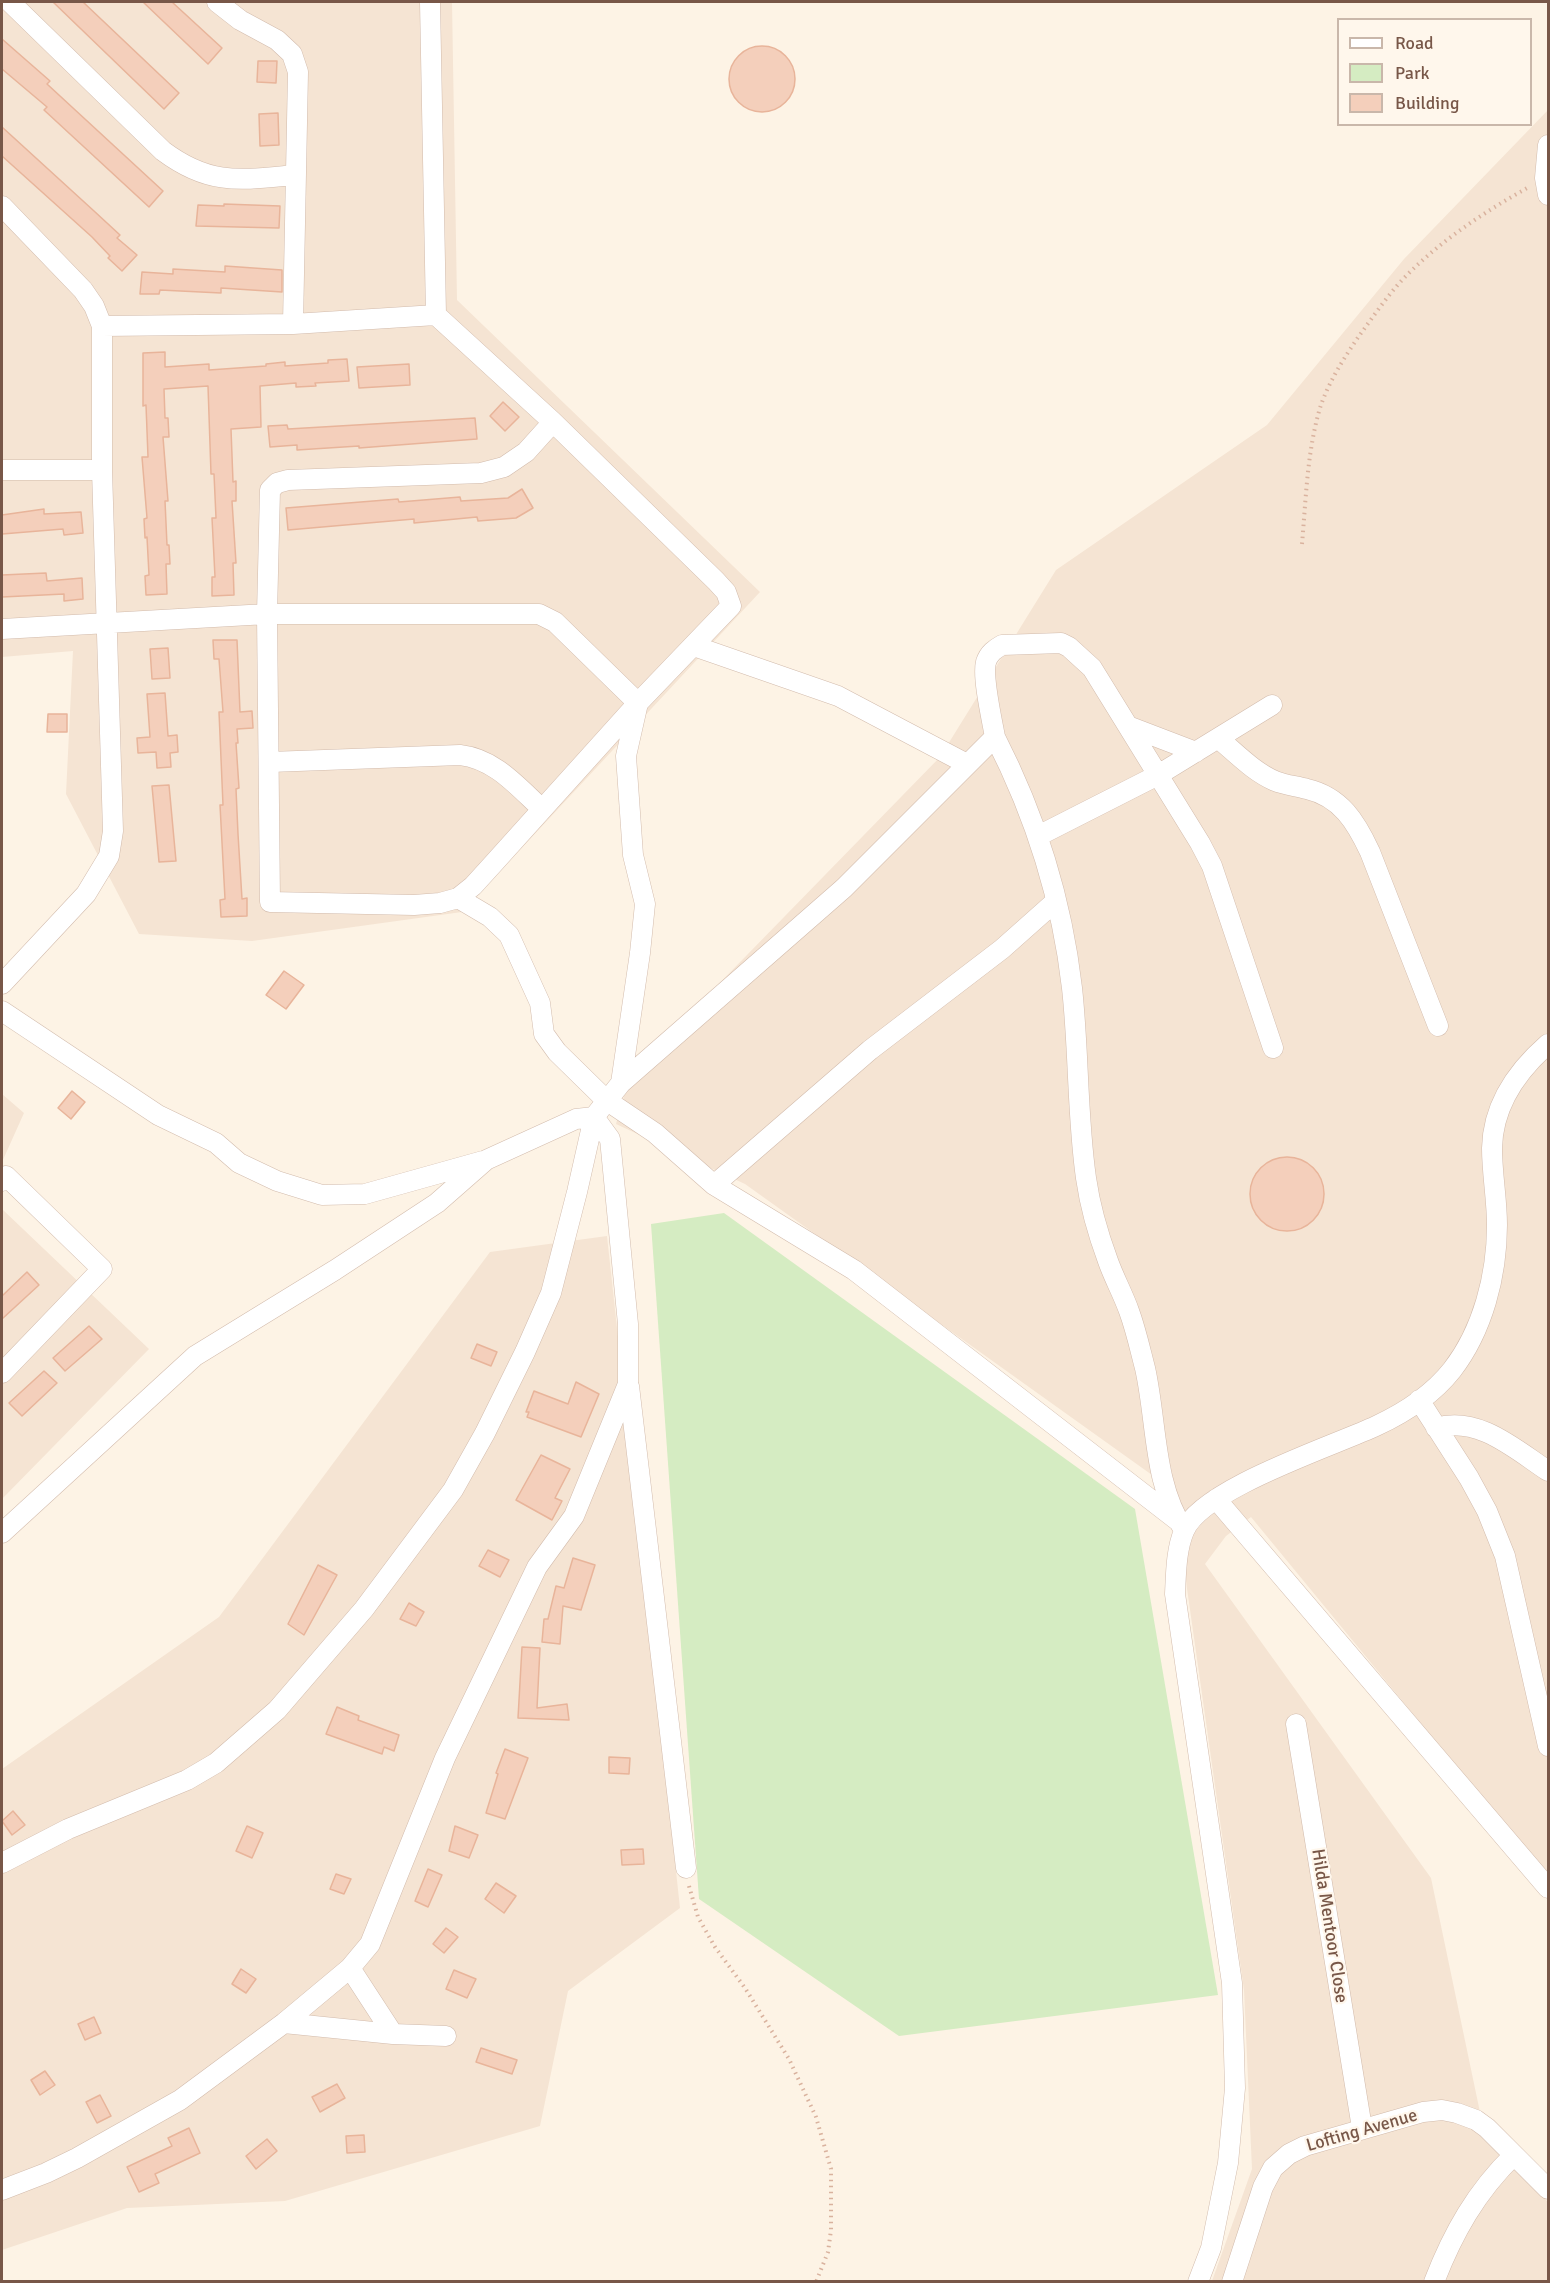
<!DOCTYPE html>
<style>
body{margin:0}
#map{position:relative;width:1550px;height:2283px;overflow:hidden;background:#fdf3e5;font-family:Signika,sans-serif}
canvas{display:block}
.frame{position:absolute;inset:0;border:3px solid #785748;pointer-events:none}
.legend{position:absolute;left:1337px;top:18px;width:195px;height:108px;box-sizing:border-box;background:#fff7ec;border:2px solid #c9b7aa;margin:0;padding:8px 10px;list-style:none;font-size:18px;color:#785748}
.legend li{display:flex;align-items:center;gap:12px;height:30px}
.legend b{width:30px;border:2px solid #c9b7aa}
</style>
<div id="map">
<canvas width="1550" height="2283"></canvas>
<div class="frame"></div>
<ul class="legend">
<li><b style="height:8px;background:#fff"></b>Road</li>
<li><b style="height:16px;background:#d5ecc2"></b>Park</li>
<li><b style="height:16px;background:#f4cfbb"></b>Building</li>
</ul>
</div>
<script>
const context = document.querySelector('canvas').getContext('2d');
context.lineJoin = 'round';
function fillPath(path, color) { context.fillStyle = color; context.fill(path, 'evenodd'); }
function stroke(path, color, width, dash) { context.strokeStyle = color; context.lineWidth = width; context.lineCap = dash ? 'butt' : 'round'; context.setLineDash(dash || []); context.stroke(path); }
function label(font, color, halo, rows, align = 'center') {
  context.font = font + ' Signika,sans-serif'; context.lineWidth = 4.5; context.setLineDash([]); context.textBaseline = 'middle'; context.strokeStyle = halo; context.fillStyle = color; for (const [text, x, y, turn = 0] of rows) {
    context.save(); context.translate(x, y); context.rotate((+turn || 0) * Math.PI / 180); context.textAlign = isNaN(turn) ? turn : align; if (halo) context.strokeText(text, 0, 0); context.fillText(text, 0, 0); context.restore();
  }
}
fillPath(new Path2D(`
 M2 2H452L457 300 760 592 462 912 252 941 139 934 66 794 73 651 2 657Z
 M1548 110V1878L1251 1517 1226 1536 1205 1564 1431 1878 1486 2141 1548 2202V2281H1212L1252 2169 1244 1990 1173 1490 745 1184 616 1124 630 1075 940 757 1056 570 1267 425 1404 259Z
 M2 1094 24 1113 2 1162Z
 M2 1209 149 1349 2 1499Z
 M607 1236 680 1908 568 1991 540 2126 285 2201 127 2208 2 2250V1769L219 1617 490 1252Z`), '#f5e4d3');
fillPath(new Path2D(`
 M724 1213 1135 1509 1218 1995 899 2036 699 1899 651 1224Z`), '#d5ecc2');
const building = new Path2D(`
 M53 2H83L179 93 164 109Z
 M143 2H172L222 48 208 64Z
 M2 39 50 81 47 84 163 191 149 207 44 110 47 107 2 69Z
 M729 79a33 33 0 1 1 66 0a33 33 0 1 1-66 0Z
 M258 61H277L276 83 257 82Z
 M278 113 279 145 260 146 259 114Z
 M2 127 94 211 120 235 117 238 137 255 122 271 108 258 110 256 92 237 2 156Z
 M224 204 280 206 279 228 196 226 198 205 224 206Z
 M225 266 282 270V292L221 288V293L160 290 159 294H140L142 272 173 274V269L225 272Z
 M165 352V367L209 364V370L266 366V364L285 362V366L328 363V360L347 359 349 381 315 383 316 386 296 387V383L260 386 261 427 231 429 233 482 236 481V501H232L236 563H233L234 595 212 596V577H215L212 518H216L214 474H211L208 386 164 389 165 418H168L169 437H163L168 501H165L167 545H169L170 564H166L167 594 146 595 145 576 149 575 147 537 145 538 144 519 147 518 142 457H148L146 405 143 406V353Z
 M409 364 410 385 359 388 357 367Z
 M503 402 519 417 505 431 490 416Z
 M475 418 477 439 359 448V446L297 450V445L270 447 268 426 287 425 288 429Z
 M522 489 533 508 516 518 478 521 477 517 414 523V519L288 530 286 508 398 499 399 502 460 497 461 501 508 498Z
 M44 509V514L81 512 83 533 64 535 63 529 2 534V515Z
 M46 573 47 581 82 578 83 599 64 601V594L2 597V575Z
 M213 640H237L240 712 252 711 253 728 237 729 238 743H236L239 788 236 789 238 834 242 899 247 898V916L221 917 220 900 225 899 220 805H223L219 712H223L219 659H214Z
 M168 648 170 678 152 679 150 649Z
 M165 693 168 736 177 735 178 752 170 753 171 767 157 768 156 752 138 753 137 738 150 737 147 694Z
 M48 714H67V732H47Z
 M169 785 176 861 159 862 152 786Z
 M284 971 304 985 286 1009 266 995Z
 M72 1091 85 1102 71 1119 58 1108Z
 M1250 1194a37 37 0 1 1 74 0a37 37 0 1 1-74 0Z
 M27 1272 39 1285 2 1319V1296Z
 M89 1326 102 1339 65 1371 53 1358Z
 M477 1344 497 1352 491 1366 471 1358Z
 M44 1371 57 1383 22 1416 9 1403Z
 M576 1382 599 1394 581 1437 527 1417 529 1412H526L534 1391 568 1404Z
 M541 1455 570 1469 555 1498 562 1501 552 1520 516 1500Z
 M488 1550 509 1560 500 1577 479 1566Z
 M573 1558 595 1565 581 1610 563 1606 560 1644 542 1642 544 1619H548L556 1586 564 1588Z
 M318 1565 337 1575 304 1635 288 1624Z
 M409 1603 424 1612 416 1626 400 1619Z
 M522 1647 540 1648 537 1708 567 1704 569 1720 518 1718Z
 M337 1707 359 1716 358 1720 399 1735 394 1751 384 1747 382 1754 326 1734Z
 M505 1749 528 1758 505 1819 486 1813 498 1774 496 1773Z
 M609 1757 630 1758 629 1774 609 1773Z
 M13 1811 25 1825 12 1835 2 1821Z
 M247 1826 263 1833 252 1858 236 1851Z
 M455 1826 478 1835 469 1858 449 1851Z
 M643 1849 644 1864 622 1865 621 1850Z
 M428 1869 442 1875 428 1907 415 1901Z
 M336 1874 351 1879 344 1894 330 1889Z
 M496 1883 516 1896 504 1913 485 1899Z
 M446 1928 458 1937 444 1953 433 1944Z
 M241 1969 256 1979 246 1993 232 1984Z
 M454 1970 476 1979 467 1998 446 1989Z
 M94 2017 101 2033 85 2040 78 2024Z
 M481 2048 517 2060 512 2074 476 2062Z
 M45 2071 55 2085 40 2095 31 2080Z
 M337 2084 345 2098 320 2112 312 2097Z
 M100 2095 111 2116 97 2123 86 2102Z
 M189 2128 200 2153 155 2174 159 2183 139 2192 127 2167 172 2146 168 2138Z
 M364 2135 365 2152 347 2153 346 2136Z
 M267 2139 277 2151 256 2169 246 2156Z`);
fillPath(building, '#f4cfbb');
stroke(building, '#e8b49a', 1.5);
const street = new Path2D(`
 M10 2 163 151C210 186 240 180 295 175
 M217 2 240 20 277 40 292 54 298 72 293 324
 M430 2 436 315
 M1548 145 1545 178 1548 195
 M2 206 83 290 94 306 102 326V470L113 831 109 856 86 894 2 984
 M102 326 293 324 436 315 553 422 716 581 726 592 731 606 638 703 493 864 473 886 458 898 440 903 414 905 270 902 267 614 270 490 277 483 288 480 481 473 504 467 526 452 553 422
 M2 470H102
 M2 629 267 614H539L555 622 638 703 626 756 633 855 645 904 640 953 621 1083
 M694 646 838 696 967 764
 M1128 726 1196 752
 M995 737C992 720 982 677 986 662 989 653 995 649 1002 645L1061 643 1069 647 1092 668 1200 843 1212 866 1273 1048
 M1219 739C1237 754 1254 772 1275 781 1285 785 1296 786 1307 789 1341 797 1356 822 1370 852L1438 1026
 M270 762 460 755C495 759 517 786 542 809
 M1038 836 1158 775 1272 705
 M458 898 490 917 509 935 540 1003 544 1034 557 1052 606 1100 655 1133 714 1185 854 1270 1177 1520
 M2 1011 158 1115 216 1143 239 1163 277 1181 322 1195 365 1194 483 1161
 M2 1181 6 1176 102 1269 2 1373
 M714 1185 870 1050 1002 949 1056 901
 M629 1386 686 1868
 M1419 1400 1469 1478 1487 1511 1505 1556 1548 1746
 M1436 1428C1478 1415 1516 1450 1548 1471
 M1216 1499 1548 1888
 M2 1533 195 1356 335 1270 437 1203 486 1160 576 1119 594 1117 610 1139 628 1324V1384L574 1516 537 1567 445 1758 370 1944 350 1968 284 2023 180 2100 77 2158 46 2173 2 2190
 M1296 1724 1362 2128
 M2 1863 68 1829 187 1780 216 1763 277 1710 364 1609 453 1490 485 1433 525 1352 551 1293 577 1192 594 1117 621 1083 844 888 995 737C1035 815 1062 901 1072 988 1079 1051 1077 1115 1086 1178 1090 1206 1098 1234 1108 1261 1114 1278 1123 1294 1129 1311 1136 1330 1140 1349 1145 1368 1157 1421 1153 1484 1184 1530
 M350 1968 393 2034
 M284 2023 393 2034 446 2036
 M1198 2282 1211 2248 1228 2163 1235 2088 1232 1983 1175 1594C1176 1574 1176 1550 1184 1531 1201 1489 1333 1446 1376 1426 1404 1413 1433 1394 1452 1370 1483 1330 1497 1275 1497 1225 1497 1199 1492 1174 1492 1148 1493 1105 1517 1071 1548 1044
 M1232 2282 1263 2187 1273 2168 1289 2154 1305 2146 1423 2112 1442 2110 1457 2113 1476 2120 1487 2128 1548 2189
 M1434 2282C1453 2233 1476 2192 1514 2155`);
stroke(street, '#d2bbac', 21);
stroke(new Path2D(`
 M1302 544C1306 499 1307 452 1320 408 1328 383 1344 358 1359 336 1373 317 1387 296 1404 278 1440 241 1484 212 1529 187
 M689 1886 698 1917 715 1947 745 1988 789 2059 816 2117 831 2169V2230L828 2252 816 2282`), '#d9b29e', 4, [1.5, 4.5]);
stroke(street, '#fff', 20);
label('18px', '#785748', '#fff7ec', [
 ["Hilda Mentoor Close",1329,1926,81],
 ["Lofting Avenue",1362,2131,-16]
]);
</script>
